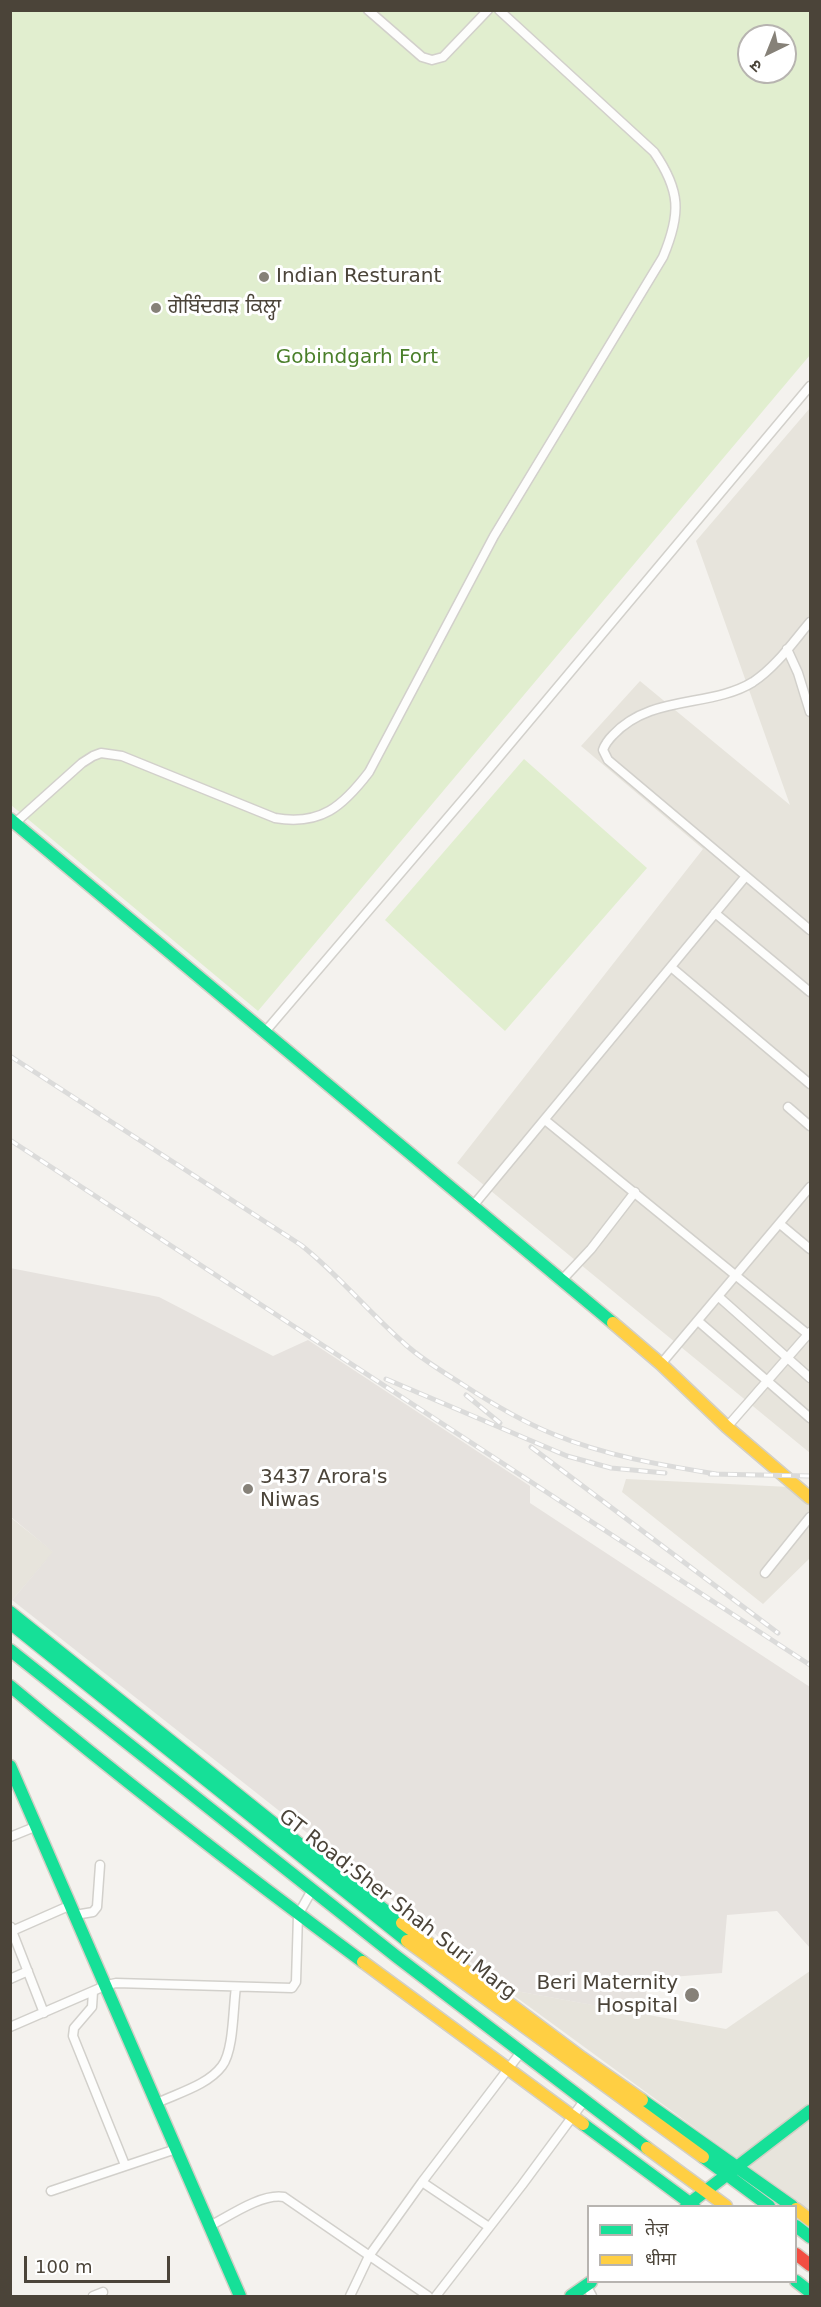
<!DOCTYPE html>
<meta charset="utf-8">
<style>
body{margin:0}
#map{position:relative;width:821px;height:2307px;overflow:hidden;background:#f4f2ee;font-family:"DejaVu Sans","Noto Sans Devanagari",sans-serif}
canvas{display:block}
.frame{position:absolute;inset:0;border:12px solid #4b4439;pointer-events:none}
.legend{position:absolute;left:587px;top:2205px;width:210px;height:78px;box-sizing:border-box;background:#fff;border:2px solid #b7b4b0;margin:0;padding:8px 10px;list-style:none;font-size:18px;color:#4b4439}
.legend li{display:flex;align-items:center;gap:12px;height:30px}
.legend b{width:30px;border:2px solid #b7b4b0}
.north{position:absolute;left:737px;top:24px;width:60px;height:60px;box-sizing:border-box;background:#fff;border:2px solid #b7b4b0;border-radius:50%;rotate:223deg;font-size:16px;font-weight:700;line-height:24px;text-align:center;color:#4b4439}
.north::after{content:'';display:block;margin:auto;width:21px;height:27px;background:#868178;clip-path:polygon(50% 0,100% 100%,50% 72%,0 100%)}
.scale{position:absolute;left:24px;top:2256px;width:146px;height:27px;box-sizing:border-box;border:3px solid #4b4439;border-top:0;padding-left:8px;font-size:18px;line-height:21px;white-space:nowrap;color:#4b4439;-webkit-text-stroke:4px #fff;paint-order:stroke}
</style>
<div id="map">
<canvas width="821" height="2307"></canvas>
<div class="frame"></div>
<ul class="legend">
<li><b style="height:8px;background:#16e098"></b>तेज़</li>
<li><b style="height:8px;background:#ffcf43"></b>धीमा</li>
</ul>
<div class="north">उ</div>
<div class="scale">100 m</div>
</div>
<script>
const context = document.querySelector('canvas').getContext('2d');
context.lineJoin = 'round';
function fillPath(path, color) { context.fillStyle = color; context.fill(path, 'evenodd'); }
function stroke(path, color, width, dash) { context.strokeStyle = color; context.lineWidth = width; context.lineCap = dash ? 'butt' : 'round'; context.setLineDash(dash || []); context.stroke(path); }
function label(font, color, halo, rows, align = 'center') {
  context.font = font + ' "DejaVu Sans","Noto Sans Gurmukhi",sans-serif'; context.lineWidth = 6; context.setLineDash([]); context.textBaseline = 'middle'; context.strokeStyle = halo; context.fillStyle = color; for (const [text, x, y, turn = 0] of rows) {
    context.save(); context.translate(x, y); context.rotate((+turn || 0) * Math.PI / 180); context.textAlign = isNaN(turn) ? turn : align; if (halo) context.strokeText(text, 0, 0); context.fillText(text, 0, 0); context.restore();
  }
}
fillPath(new Path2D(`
 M810 408V1453L457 1163 703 849 581 746 640 681 790 805 696 541Z
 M626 1479 810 1488V1558L763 1604 622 1492Z
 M10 1517 54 1552 12 1600 10 1599Z
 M810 1971V2212L505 1989 726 2029Z`), '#e7e4dc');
fillPath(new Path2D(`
 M10 1268 159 1297 273 1356 308 1340 530 1486V1503L810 1687V1948L777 1911 727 1915 722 1973 646 1979 647 2015 505 1989 12 1600 53 1552 11 1517Z`), '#e6e2de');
fillPath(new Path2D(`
 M10 11H810V355L258 1011 11 805ZM749 36H785V72H749Z
 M524 759 647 868 505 1031 385 920Z`), '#e1eecf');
const street = new Path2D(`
 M368 10 422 57 432 60 443 57 488 10
 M810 622C793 642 776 667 753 682 711 708 651 694 613 735 608 740 605 744 603 750L608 760 810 930
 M787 649 798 673 810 712
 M15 823 82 763 93 756 101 753 122 756 275 818C321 826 343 806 369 772L494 536 663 257C681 214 681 191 654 152L499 10
 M715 913 810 992
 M671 967 810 1084
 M264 1033 473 788 810 386
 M788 1107 810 1126
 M545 1120 810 1336
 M472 1207 746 876
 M780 1224 810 1249
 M562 1280 591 1249 635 1192
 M719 1297 810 1378
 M698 1321 810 1418
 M661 1364 810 1187
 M727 1427 810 1332
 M765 1573 810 1517
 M10 1837 37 1826
 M75 1915 93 1912 97 1907 100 1865
 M11 1927 12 1931 71 1905
 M10 1931H12L44 2013
 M10 1979 28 1971
 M93 1992 92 2007 74 2028 73 2036 125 2165
 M10 2027 107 1985 116 1983 292 1988 296 1982 298 1915 312 1890
 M157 2103C178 2093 208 2085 222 2066 234 2050 233 2007 236 1987
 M422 2182 489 2227
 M51 2191 176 2149
 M210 2226C229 2216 262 2193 284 2197L428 2296
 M586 2285 592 2296
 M93 2296 103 2292
 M350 2296 369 2256 422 2182 521 2052
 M436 2296 522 2185 584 2101`);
const fast = new Path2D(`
 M10 819 613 1323
 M10 1612 337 1874 402 1923
 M10 1623 407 1941
 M10 1650 397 1957 647 2148
 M10 1686C125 1782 243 1873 363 1962
 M10 1766 240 2296
 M642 2100 792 2206
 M583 2124 694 2206
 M703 2157 769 2206
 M686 2206 810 2111
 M796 2226 810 2237
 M796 2281 810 2292
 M571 2296 591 2282`);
const slow = new Path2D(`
 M613 1323 661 1364 727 1427 810 1498
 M402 1923 582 2058 642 2100
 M407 1941 703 2157
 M363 1962 583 2124
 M647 2148 726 2206
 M796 2209 810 2220`);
const jam = new Path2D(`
 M796 2254 810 2265`);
stroke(street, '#d2d0cb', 11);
stroke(fast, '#d3cfc5', 15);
stroke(slow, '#d3cfc5', 15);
stroke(jam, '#d3cfc5', 15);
stroke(street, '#fdfdfc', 8);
stroke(fast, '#16e098', 12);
stroke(slow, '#ffcf43', 12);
stroke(jam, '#f24e42', 12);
const rail = new Path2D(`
 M10 1056 301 1245C339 1275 369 1313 406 1345 423 1360 443 1372 462 1384 491 1403 521 1421 553 1434 606 1456 661 1465 716 1474
 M10 1140 810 1665
 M386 1379 567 1456 611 1468 665 1473
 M466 1395 500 1423
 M531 1447 778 1633
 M710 1474 810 1476`);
stroke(rail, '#dbdbda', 5);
stroke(rail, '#fff', 3, [9]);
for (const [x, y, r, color] of [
 [264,277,6,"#868178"],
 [156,308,6,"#868178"],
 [248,1489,6,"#868178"],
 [692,1995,8,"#868178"]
]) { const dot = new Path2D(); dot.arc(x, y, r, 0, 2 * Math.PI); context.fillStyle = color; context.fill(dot); stroke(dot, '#fff', 2); }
label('20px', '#4b4439', '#fff', [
 ["Indian Resturant",276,277],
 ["ਗੋਬਿੰਦਗੜ ਕਿਲ੍ਹਾ",168,308],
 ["3437 Arora's",260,1478],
 ["Niwas",260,1501],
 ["Beri Maternity",678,1984,"right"],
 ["Hospital",678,2007,"right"]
], 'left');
label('20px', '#4a7f2a', '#fff', [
 ["Gobindgarh Fort",357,358]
]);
label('20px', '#4b4439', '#fff', [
 ["GT Road;Sher Shah Suri Marg",397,1905,38]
]);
</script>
